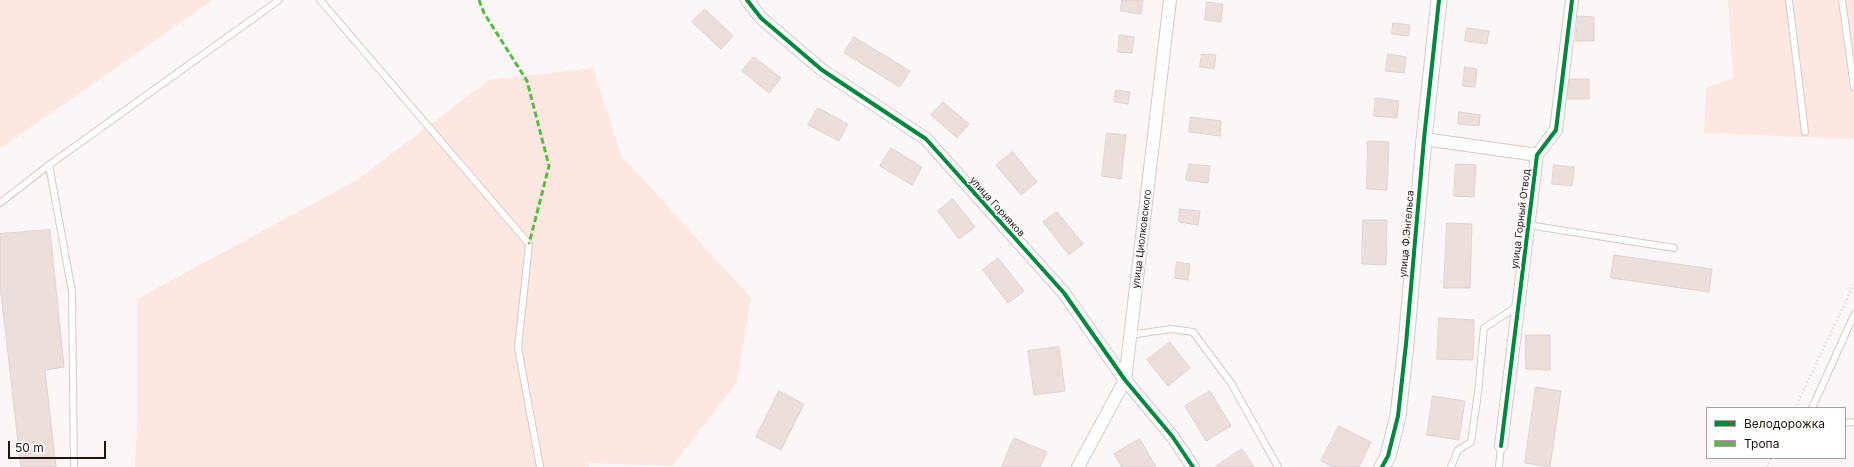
<!DOCTYPE html>
<meta charset="utf-8">
<style>
body{margin:0}
#map{position:relative;width:1854px;height:467px;overflow:hidden;background:#fcf7f6;font-family:Inter,sans-serif}
canvas{display:block}
.legend{position:absolute;left:1706px;top:407px;width:140px;height:52px;box-sizing:border-box;background:#fff;border:1px solid #a6a19f;margin:0;padding:5px 7px;list-style:none;font-size:12px;color:#201310}
.legend li{display:flex;align-items:center;gap:8px;height:20px}
.legend b{width:20px;border:1px solid #a6a19f}
.scale{position:absolute;left:8px;top:441px;width:98px;height:18px;box-sizing:border-box;border:2px solid #201310;border-top:0;padding-left:5px;font-size:12px;line-height:14px;white-space:nowrap;color:#201310;-webkit-text-stroke:3px #fff;paint-order:stroke}
</style>
<div id="map">
<canvas width="1854" height="467"></canvas>
<ul class="legend">
<li><b style="height:5px;background:#00873e"></b>Велодорожка</li>
<li><b style="height:5px;background:#58b947"></b>Тропа</li>
</ul>
<div class="scale">50 m</div>
</div>
<script>
const context = document.querySelector('canvas').getContext('2d');
context.lineJoin = 'round';
function fillPath(path, color) { context.fillStyle = color; context.fill(path, 'evenodd'); }
function stroke(path, color, width, dash) { context.strokeStyle = color; context.lineWidth = width; context.lineCap = dash ? 'butt' : 'round'; context.setLineDash(dash || []); context.stroke(path); }
function label(font, color, halo, rows, align = 'center') {
  context.font = font + ' Inter,sans-serif'; context.lineWidth = 3; context.setLineDash([]); context.textBaseline = 'middle'; context.strokeStyle = halo; context.fillStyle = color; for (const [text, x, y, turn = 0] of rows) {
    context.save(); context.translate(x, y); context.rotate((+turn || 0) * Math.PI / 180); context.textAlign = isNaN(turn) ? turn : align; if (halo) context.strokeText(text, 0, 0); context.fillText(text, 0, 0); context.restore();
  }
}
fillPath(new Path2D(`
 M0 0H213L0 149Z
 M1728 0H1854V139L1704 133 1706 88 1733 78Z
 M593 68 621 155 751 298 737 383 672 466 589 463V467H135L137 426V299L357 180 489 80Z`), '#fee6e1');
const building = new Path2D(`
 M1122 0H1143L1141 14 1121 11Z
 M1207 2 1223 4 1221 22 1205 20Z
 M705 9 733 36 721 49 692 22Z
 M1578 16 1594 17V41H1576Z
 M1393 23 1410 25 1408 36 1392 34Z
 M1467 28 1489 31 1487 44 1465 41Z
 M1120 35 1134 37 1132 53 1118 52Z
 M854 37 910 71 900 87 844 53Z
 M1202 54 1216 55 1214 69 1200 67Z
 M1388 54 1406 57 1404 73 1386 71Z
 M754 57 781 78 769 93 742 71Z
 M1465 67 1477 69 1475 87 1463 86Z
 M1570 79H1589V99H1567Z
 M1116 90 1130 92 1128 104 1114 102Z
 M1376 98 1399 101 1397 118 1374 116Z
 M943 102 969 124 957 138 931 115Z
 M818 108 848 124 839 141 808 125Z
 M1459 112 1480 115 1479 126 1458 124Z
 M1191 117 1221 121 1220 136 1189 132Z
 M1107 133 1126 135 1121 179 1102 176Z
 M1368 141 1389 142 1387 190 1367 189Z
 M891 148 922 167 912 185 880 166Z
 M1013 152 1037 182 1021 195 996 165Z
 M1189 164 1210 166 1208 183 1186 180Z
 M1456 164 1476 165 1474 197 1454 196Z
 M1554 165 1574 167 1572 186 1552 184Z
 M953 199 975 227 959 239 938 211Z
 M1180 209 1200 211 1198 225 1179 222Z
 M1057 212 1083 244 1069 255 1043 222Z
 M1363 220H1387L1386 265 1362 264Z
 M1447 223 1472 224 1470 288H1444Z
 M50 230 64 367 45 370 56 467H21L0 285V234Z
 M1614 255 1712 269 1709 292 1611 278Z
 M998 258 1024 291 1008 303 983 270Z
 M1177 262 1190 264 1188 280 1175 278Z
 M1439 318 1474 320 1473 360 1437 359Z
 M1526 335H1550V370L1526 369Z
 M1170 342 1190 368 1168 386 1147 360Z
 M1059 347 1065 391 1034 395 1028 351Z
 M1536 387 1561 391 1550 467 1525 463Z
 M779 391 804 404 781 450 756 437Z
 M1210 391 1231 426 1206 441 1185 406Z
 M1433 396 1465 401 1459 440 1427 435Z
 M1339 426 1371 442 1359 467H1333L1321 461Z
 M1014 438 1047 452 1040 467H1002Z
 M1140 439 1156 467H1122L1114 454Z
 M1242 449 1254 467H1215Z`);
fillPath(building, '#ecdedb');
stroke(building, '#dcd2d0', 1);
const service = new Path2D(`
 M320 0 529 244 518 348 540 467
 M1789 0 1805 132
 M1842 0 1854 87
 M49 165 72 292 74 465
 M0 203 49 165 279 0
 M1528 225 1674 248
 M1130 335 1171 329 1193 332 1231 383 1278 467
 M1812 408 1854 315
 M1845 423 1854 422
 M1451 467 1458 450 1471 442 1478 393 1484 328 1518 306
 M1499 467 1501 446`);
const minor = new Path2D(`
 M747 0 761 18 822 70 926 139 1064 293 1125 380 1172 436 1193 467
 M1424 139 1537 155
 M1501 446 1537 155 1556 130 1572 0
 M1078 467 1125 380 1170 0`);
const tertiary = new Path2D(`
 M1382 467 1388 456 1398 416 1406 344 1424 139 1439 0`);
stroke(service, '#d3cac8', 8);
stroke(minor, '#d3cac8', 14);
stroke(tertiary, '#d3cac8', 17);
stroke(new Path2D(`
 M1795 408 1854 284
 M1767 467 1772 458`), '#d4d2d1', 2.5, [1, 3]);
stroke(service, '#fffefe', 6);
stroke(minor, '#fffefe', 12);
stroke(tertiary, '#fffefe', 15);
stroke(new Path2D(`
 M479 0 484 13 527 81 549 166 529 244`), '#58b947', 3, [6, 3]);
stroke(new Path2D(`
 M747 0 761 18 822 70 926 139 1064 293 1125 380 1172 436 1193 467
 M1501 446 1537 155 1556 130 1572 0
 M1382 467 1388 456 1398 416 1406 344 1424 139 1439 0`), '#00873e', 4);
label('10px', '#201310', '#fff', [
 ["улица Горняков",997,207,48],
 ["улица Горный Отвод",1521,219,-83],
 ["улица Ф.Энгельса",1407,234,-85],
 ["улица Циолковского",1142,239,-83]
]);
</script>
